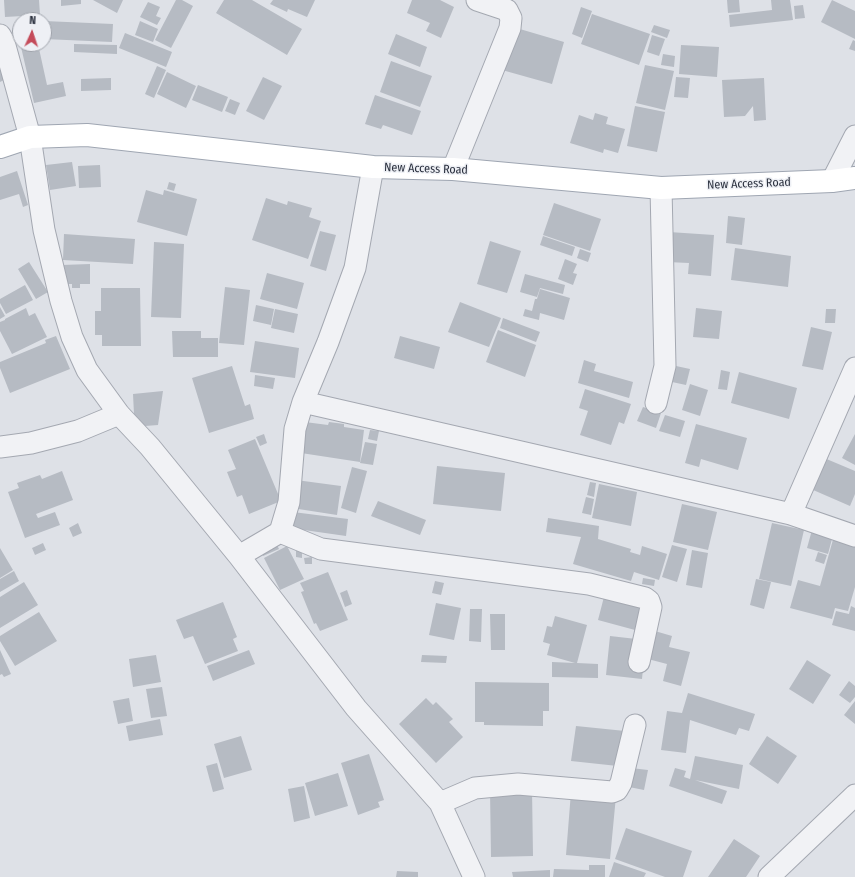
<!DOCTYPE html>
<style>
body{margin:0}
#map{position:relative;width:855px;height:877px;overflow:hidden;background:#dee1e7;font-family:"Fira Sans Condensed",sans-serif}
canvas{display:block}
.north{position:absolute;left:12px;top:12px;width:40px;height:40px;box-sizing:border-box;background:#eef0f5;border:1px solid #9fa3ab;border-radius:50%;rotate:3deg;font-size:11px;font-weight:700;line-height:16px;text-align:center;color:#292f3d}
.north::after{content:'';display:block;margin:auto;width:14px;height:18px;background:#c44b5a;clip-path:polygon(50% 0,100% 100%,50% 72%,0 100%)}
</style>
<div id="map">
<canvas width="855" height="877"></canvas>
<div class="north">N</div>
</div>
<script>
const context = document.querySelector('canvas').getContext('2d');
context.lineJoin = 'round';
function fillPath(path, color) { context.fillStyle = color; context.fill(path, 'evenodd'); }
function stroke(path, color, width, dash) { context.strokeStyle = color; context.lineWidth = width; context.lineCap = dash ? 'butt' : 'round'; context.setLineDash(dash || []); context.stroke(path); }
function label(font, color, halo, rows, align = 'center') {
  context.font = font + ' "Fira Sans Condensed",sans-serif'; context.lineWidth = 3; context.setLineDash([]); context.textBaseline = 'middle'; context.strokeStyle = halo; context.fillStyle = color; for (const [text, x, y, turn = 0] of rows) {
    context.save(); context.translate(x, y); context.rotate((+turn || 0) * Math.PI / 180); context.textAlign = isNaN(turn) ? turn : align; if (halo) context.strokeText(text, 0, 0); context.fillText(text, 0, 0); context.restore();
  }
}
fillPath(new Path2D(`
 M4 0H39L40 15 5 17Z
 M61 0H81V4L61 6Z
 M93 0H123L117 13Z
 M176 0H182L193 6 171 48 155 40Z
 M224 0H252L302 29 287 55 216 13Z
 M273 0H315L307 17 288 9 287 12 270 4Z
 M412 0H440L454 7 441 38 426 31 430 23 407 13Z
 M727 0H739L740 12 728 13Z
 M771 0H790L793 20 730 27 729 15 772 10Z
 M832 0 855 11V39L821 22Z
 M148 2 160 7 156 16 161 18 157 25 140 17Z
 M803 5 805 18 795 19 794 6Z
 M581 7 592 11 582 38 572 34Z
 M592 14 650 34 639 65 581 44Z
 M16 20 20 21V38H16Z
 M44 21 113 24 112 42 44 39Z
 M140 21 158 29 153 42 135 35Z
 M654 25 670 30 667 38 651 32Z
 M513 27 564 42 552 84 502 70Z
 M125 33 172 52 166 67 119 48Z
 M396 34 427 47 420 67 388 54Z
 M652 35 665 39 659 56 647 52Z
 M853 40 855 41V51L849 49Z
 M36 44H38L47 85 63 82 66 96 34 103 21 47Z
 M74 44 117 45V54L74 52Z
 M681 45 719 47 717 77 679 74Z
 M663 54 675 56 674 67 661 65Z
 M391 61 432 76 420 107 380 92Z
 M645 65 674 71 665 110 636 103Z
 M157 66 166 70 154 98 145 94Z
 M0 67 4 80 0 82Z
 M167 72 196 86 186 108 157 94Z
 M263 77 282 86 264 120 246 111Z
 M676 77 690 78 688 98 674 97Z
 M111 78V90L81 91V79Z
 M764 78 766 120 754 121 753 106 745 116 724 117 722 80Z
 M198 85 228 97 222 112 192 100Z
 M375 95 421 111 412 135 383 125 381 129 365 124Z
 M230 99 240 103 235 115 225 111Z
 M635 106 665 112 657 152 627 146Z
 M595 113 608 117 606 124 625 129 618 153 604 149 603 153 570 143 579 115 593 120Z
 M72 162 76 186 50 190 46 165Z
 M100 165 101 187 79 188 78 166Z
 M17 171 28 205 23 207 19 194 0 200V177Z
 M169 182 176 184 174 191 167 189Z
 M146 190 163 195 164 190 197 199 187 236 137 222Z
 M266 198 287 205 288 201 312 208 309 217 321 221 308 259 252 240Z
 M554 203 601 219 590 251 543 235Z
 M728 216 745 218 742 245 726 243Z
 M320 231 336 235 326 271 310 266Z
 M669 232 714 235 711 276 688 274 689 263 667 262Z
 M64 234 135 239 133 264 63 260Z
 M543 236 575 247 572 256 540 245Z
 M490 241 521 251 507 293 477 284Z
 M154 242 184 244 181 318 151 317Z
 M735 248 791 256 788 287 731 280Z
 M580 249 591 253 588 262 577 258Z
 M565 259 577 264 573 273 577 274 573 285 558 279Z
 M29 262 48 292 36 299 18 269Z
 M90 264V284H80V288H72V284H62V265Z
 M267 273 304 283 297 309 260 299Z
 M525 274 565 285 563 294 540 288 537 297 520 292Z
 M25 285 33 300 6 314 0 303V299Z
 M225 287 250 290 244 345 219 343Z
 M101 288H140L141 346H102V335H95V311H101Z
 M540 289 570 298 564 320 540 313 539 320 523 316 525 309 532 311 535 299H537Z
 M460 302 501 318 489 347 448 332Z
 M256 305 274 309 271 325 253 321Z
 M0 307 5 316 0 319Z
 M26 308 29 316 35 313 47 337 12 354 0 331V322L5 320V319Z
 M696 308 722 311 719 339 693 337Z
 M275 309 298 314 294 333 271 328Z
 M826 309H836L835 323H825Z
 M503 318 540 332 536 342 500 328Z
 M811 327 832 332 823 370 802 366Z
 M498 330 536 345 525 377 486 362Z
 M172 331H201V338H218V357H173Z
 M56 336 70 369 10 393 0 368V362L46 343 45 340Z
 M400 336 440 347 434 369 394 358Z
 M255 341 299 348 295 378 250 372Z
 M584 360 596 364 594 371 633 382 629 398 578 383Z
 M232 366 245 406 250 404 254 419 209 433 192 378Z
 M676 366 690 369 686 385 672 382Z
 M721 370 730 372 727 390 718 389Z
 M739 372 797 388 789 419 731 403Z
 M255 375 275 378 273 389 254 386Z
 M690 384 708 390 700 416 682 410Z
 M585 389 631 404 624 424 619 422 611 445 580 435 588 411 579 408Z
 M163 391 158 425 145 426 134 414 133 394Z
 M643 407 661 413 656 428 637 421Z
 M665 415 685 421 680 437 659 431Z
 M305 422 328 425 329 422 344 424V427L364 430 360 462 301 453Z
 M696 424 747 438 738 470 701 459 699 467 685 463Z
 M370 430 379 431 377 441 368 439Z
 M264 434 267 443 260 446 256 437Z
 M855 434V465L842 458Z
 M255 439 281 501 249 514 242 495 237 497 227 472 236 469 228 450Z
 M365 442 377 444 373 465 360 463Z
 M817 455 855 471V494L850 506 804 486Z
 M437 466 505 473 501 511 433 504Z
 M352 467 367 471 356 513 341 508Z
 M62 471 73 500 36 514 38 518 55 512 60 525 25 538 8 492 19 488 17 483 40 475 42 479Z
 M296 480 341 486 337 515 292 508Z
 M590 482 596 483 594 497 587 495Z
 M599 484 637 492 631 526 592 518Z
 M586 497 594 499 591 515 582 513Z
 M378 501 426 520 420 535 371 516Z
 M682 504 717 512 708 550 673 542Z
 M293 512 348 519 346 536 290 528Z
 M548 518 599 526 598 539 631 549 630 552 640 555 642 546 667 554 659 580 634 572 631 581 573 564 581 537 546 532Z
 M78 523 82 533 73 537 69 528Z
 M772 523 804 530 791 586 759 579Z
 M812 530 833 535 828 554 807 548Z
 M834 536 855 542V587L848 611 835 608 832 619 790 608 798 580 820 586Z
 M275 541 279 549 263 556 260 548Z
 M43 543 46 550 35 555 32 548Z
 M672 545 687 549 677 582 662 577Z
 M287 546 304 579 280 590 264 558Z
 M0 548 13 570 0 578Z
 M296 548H302V558L296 557Z
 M692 550 708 553 702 588 686 585Z
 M818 552 827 555 824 564 815 561Z
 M312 557V564H305L304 558Z
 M14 571 19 581 0 592V579Z
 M328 572 348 620 320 631 316 623 314 624 301 592 304 591 300 583Z
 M643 578 655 580 654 586 642 584Z
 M756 579 771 582 764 609 750 605Z
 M435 581 444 583 441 595 432 593Z
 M24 582 38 605 0 628V597Z
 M347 590 352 604 345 607 340 593Z
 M605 593 642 603 635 630 598 620Z
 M223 602 237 637 233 639 238 651 205 664 193 636 184 639 176 620Z
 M436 603 461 608 454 640 429 635Z
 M851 606 855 608V631L832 625 836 611 849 614Z
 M470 609H482L481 642 469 641Z
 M39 612 57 641 15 666 0 641V636Z
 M490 614H505V650H491Z
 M555 616 587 625 577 663 598 664V678L552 677V662L575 663 547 655 550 644 543 642 547 626 552 627Z
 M648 629 672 636 669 647 690 652 681 686 663 681 667 664 644 658 642 679 606 675 610 636 645 640Z
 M0 650 11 674 4 677 2 674 0 675Z
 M249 650 255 664 213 681 207 666Z
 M156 655 161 682 133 687 129 659Z
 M422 655 447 656 446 663 421 662Z
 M807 660 831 675 813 704 789 689Z
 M849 681 855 686V697L850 703 839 695Z
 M475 682 549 683V711H543V726L484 725V722H475Z
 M162 687 167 716 151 718 146 689Z
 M688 693 755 714 749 731 739 728 736 735 690 720 686 753 661 750 667 711 682 713Z
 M129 698 133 721 118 724 113 701Z
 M426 698 433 705 436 702 453 719 449 722 463 737 436 763 399 724Z
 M855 701V724L844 715Z
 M160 719 163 735 129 741 126 726Z
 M576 726 635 732 631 768 648 770 644 790 624 786 627 767 571 761Z
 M241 736 252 770 224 778 214 744Z
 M767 736 797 756 778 784 749 764Z
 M369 754 384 800 378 802 380 807 358 815 341 763Z
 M695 756 743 765 739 789 695 780 727 791 722 804 669 786 675 768 686 771 684 777 690 779Z
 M217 763 224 789 213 792 206 766Z
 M338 773 348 806 315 816 305 783Z
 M304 786 310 818 294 822 288 789Z
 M532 789 533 856 491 857 490 790Z
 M571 792 616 796 610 859 566 855Z
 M626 828 692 851 683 877H665L615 859Z
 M734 839 760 856 746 877H708Z
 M614 862 646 873 644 877H609Z
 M589 865H605V877H553L554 869 589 870Z
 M550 870V877H513L512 872Z
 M397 871 418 872V877H396Z`), '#b6bbc3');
const minor = new Path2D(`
 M0 35 4 42 30 137 44 230 61 301 72 337 87 370 119 414 150 447 239 556 356 708 440 803 474 877
 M373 167 355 268 328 342 303 402 791 514 855 536
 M453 169 510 28 511 18 507 10 477 0
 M832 181 855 136
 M656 403 665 366 661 188
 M0 447 31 443 78 431 119 414
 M791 514 855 368
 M280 532 321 549 589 584 645 598 649 601 651 607 639 662
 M239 556 280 532 289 502 295 429 303 402
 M440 803 475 788 518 784 612 792 617 790 621 783 635 725
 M769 877 855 795`);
const major = new Path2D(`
 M0 147 30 137 87 135 373 167 453 169 661 188 832 181 855 178`);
stroke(minor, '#a4a8b1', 23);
stroke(major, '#9fa6b2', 24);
stroke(minor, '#f1f2f5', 21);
stroke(major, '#fff', 22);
label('12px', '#292f3d', '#eef0f5', [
 ["New Access Road",426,169,2],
 ["New Access Road",749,184,-2]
]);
</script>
